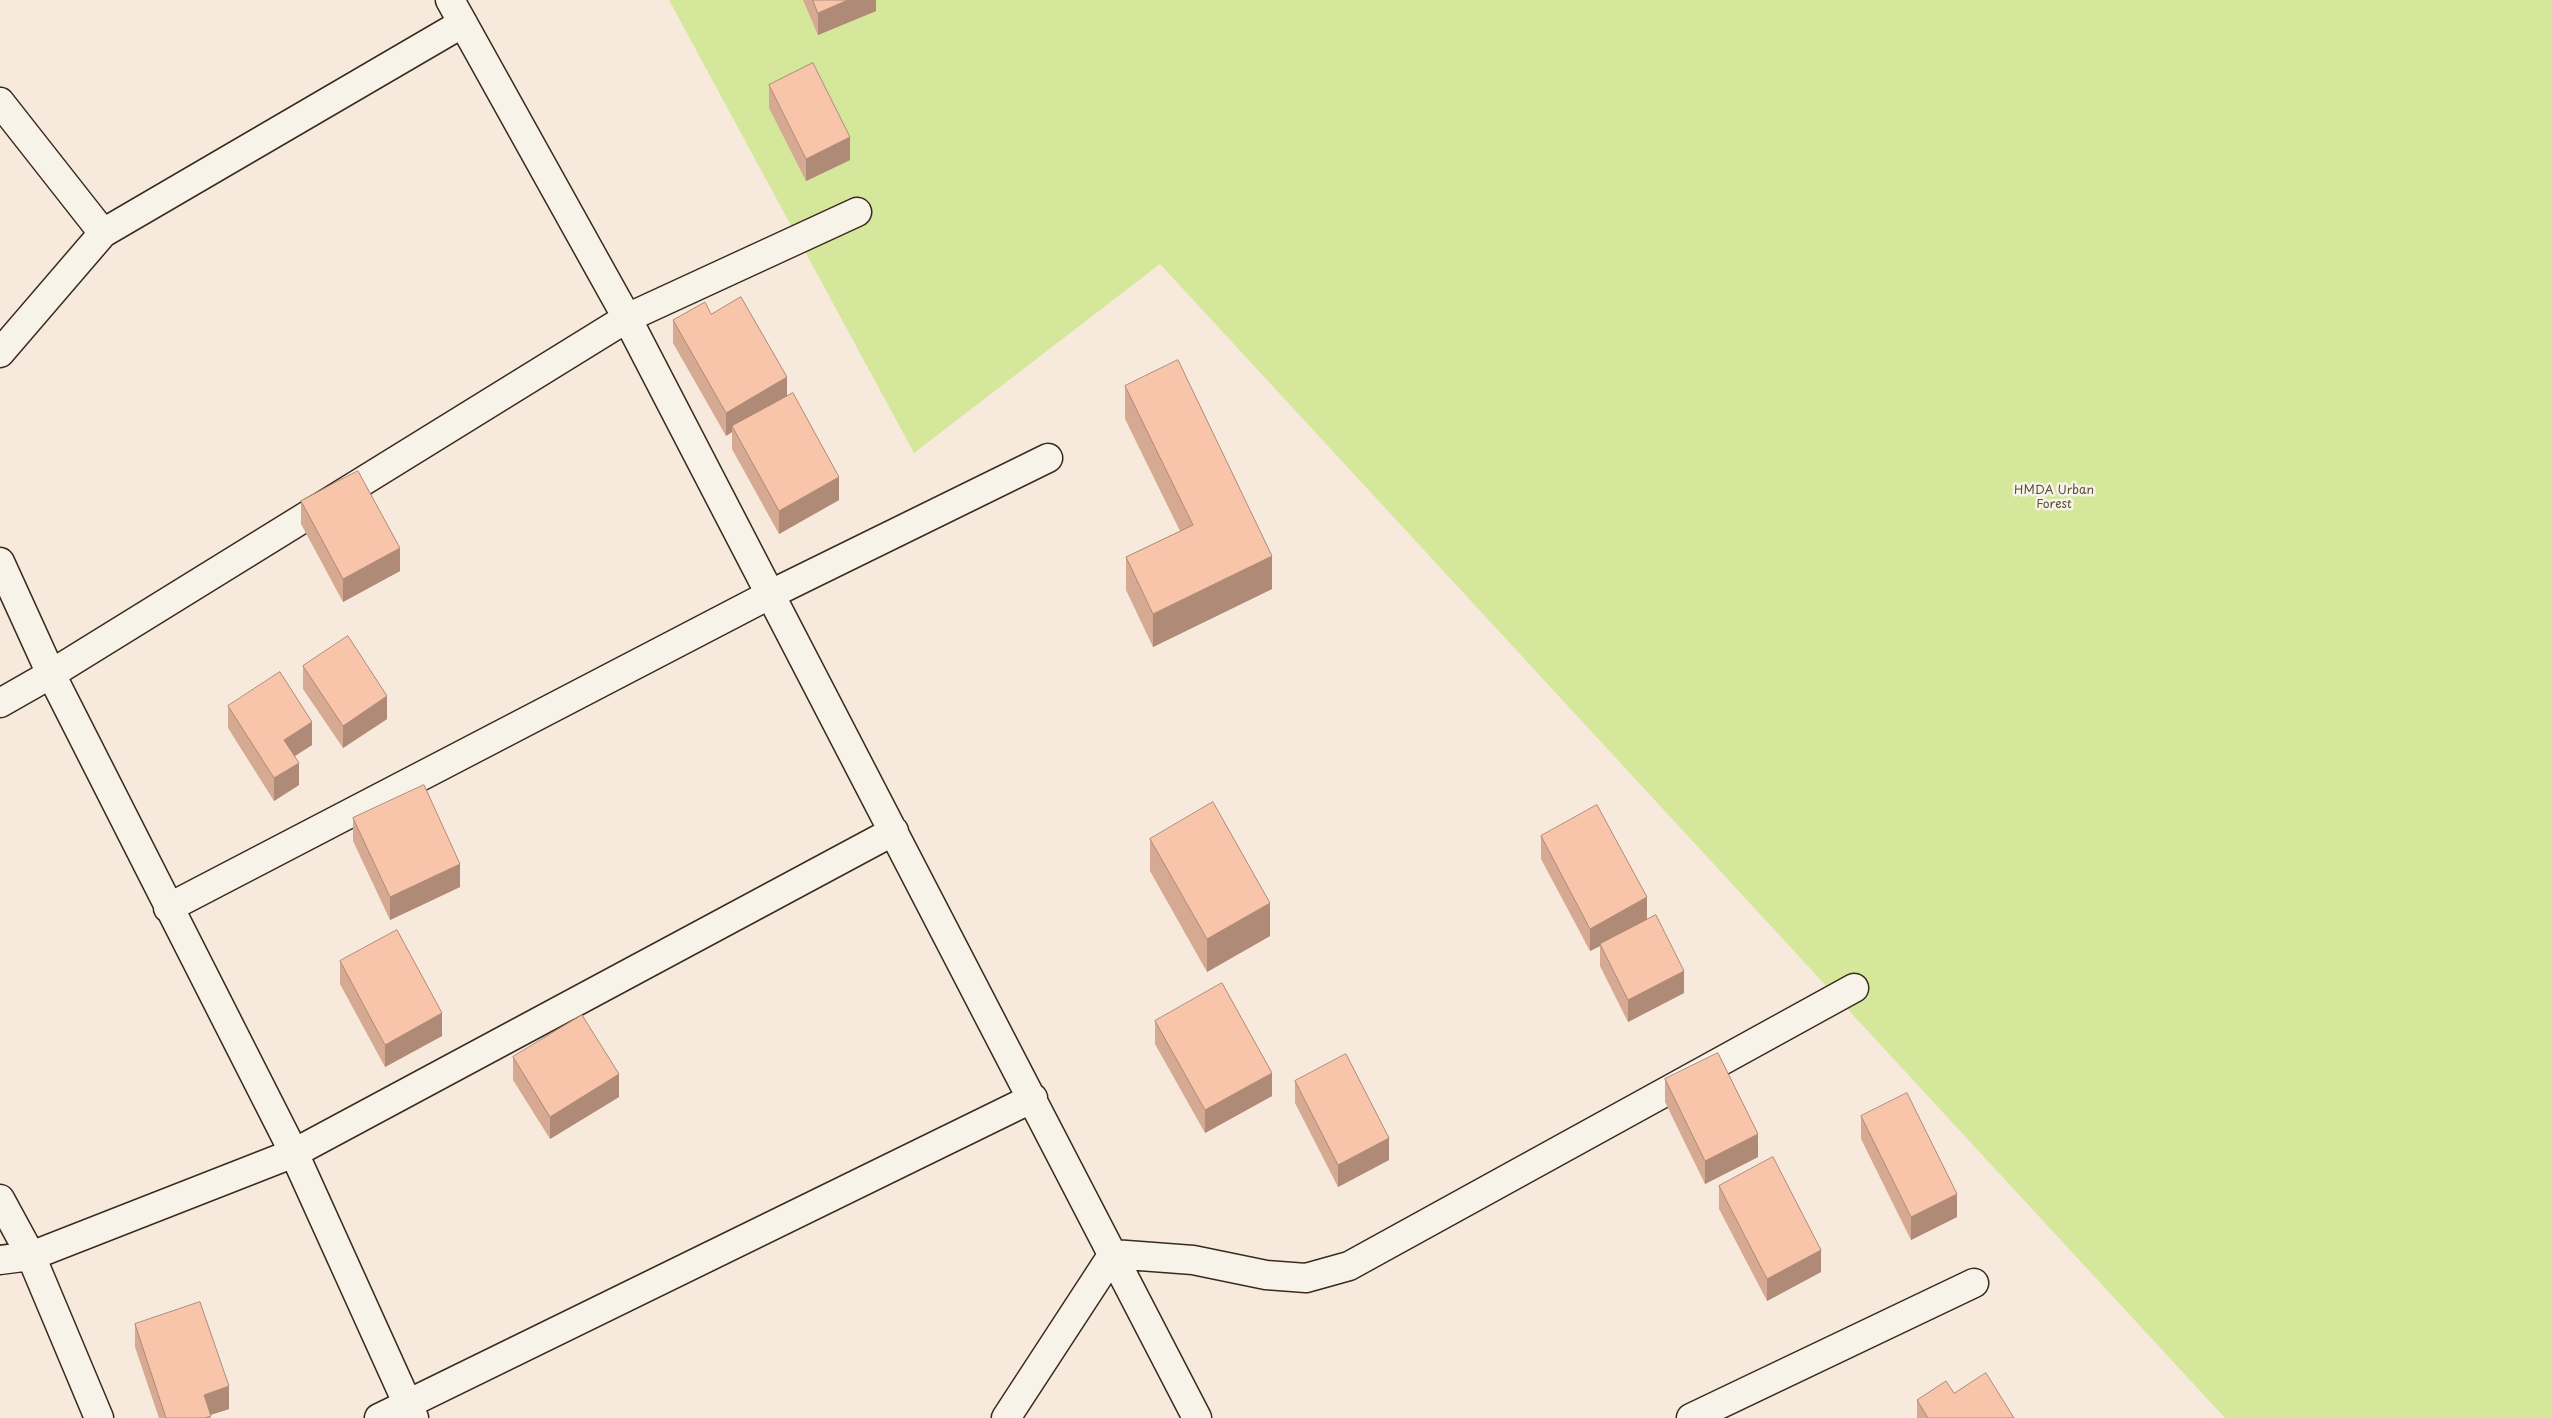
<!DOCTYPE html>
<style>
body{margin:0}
canvas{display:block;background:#f7eadc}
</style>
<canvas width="2552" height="1418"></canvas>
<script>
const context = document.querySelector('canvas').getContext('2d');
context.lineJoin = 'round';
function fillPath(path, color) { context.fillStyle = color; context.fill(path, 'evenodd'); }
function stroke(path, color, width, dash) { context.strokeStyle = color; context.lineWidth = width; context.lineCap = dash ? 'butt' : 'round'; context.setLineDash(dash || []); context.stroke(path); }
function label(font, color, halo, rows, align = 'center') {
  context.font = font + ' "Playpen Sans",sans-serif'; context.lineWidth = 5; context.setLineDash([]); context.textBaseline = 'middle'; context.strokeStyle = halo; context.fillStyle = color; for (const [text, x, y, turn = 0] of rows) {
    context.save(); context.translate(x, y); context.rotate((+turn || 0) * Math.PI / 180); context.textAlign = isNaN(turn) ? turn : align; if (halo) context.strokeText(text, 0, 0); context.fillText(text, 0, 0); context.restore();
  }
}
fillPath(new Path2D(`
 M669 0H2552V1418H2225L1160 264 914 453Z`), '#d4e79b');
const minor = new Path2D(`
 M450 0 627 318 1197 1418
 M0 102 103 233
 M0 353 103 233 463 23
 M0 562 51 674 294 1153 414 1418
 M0 703 51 674 627 318 857 212
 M168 908 771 594 1048 458
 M0 1199 31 1256 99 1418
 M0 1260 31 1256 294 1153 894 831
 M379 1418 1033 1098
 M1006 1418 1113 1254 1193 1260 1266 1275 1306 1278 1349 1266 1854 988
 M1691 1418 1974 1283`);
stroke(minor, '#3b2a1e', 31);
stroke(minor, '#f7f3e8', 28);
fillPath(new Path2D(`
 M803 0H876V11L818 35Z
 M769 85 850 160 806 181 769 108Z
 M711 314 787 396 839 500 779 534 732 449V432L726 436 673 343V320Z
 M1125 386 1272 589 1153 647 1126 590V557L1180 531 1125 419Z
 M301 501 400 571 343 602 301 524Z
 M303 666 387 719 343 748 303 689Z
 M228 706 312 745 295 756 299 785 274 801 228 728Z
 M353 818 460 887 390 920 353 841Z
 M1541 836 1647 919 1684 993 1628 1022 1600 966V946L1590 951 1541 859Z
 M1150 839 1270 936 1207 972 1150 871Z
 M340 961 442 1036 385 1067 340 984Z
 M1155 1021 1272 1096 1205 1133 1155 1044Z
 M513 1057 619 1097 550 1139 513 1080Z
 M1665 1079 1758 1157 1705 1184 1665 1102Z
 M1295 1081 1389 1160 1338 1187 1295 1103Z
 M1861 1116 1957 1217 1911 1240 1861 1139Z
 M1719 1186 1821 1272 1767 1301 1719 1209Z
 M135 1324 229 1409 210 1415 211 1418H159L135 1347Z
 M1954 1393 2014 1418H1917V1400Z`), '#d6a992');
fillPath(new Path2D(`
 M848 0H876V11L818 35V13Z
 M850 137V160L806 181V159Z
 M787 377V400L732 426V432L726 436V413Z
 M839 477V500L779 534V511Z
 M400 548V571L343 602V579Z
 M1272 556V589L1153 647V614Z
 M387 696V719L343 748V726Z
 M312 722V745L284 763V740Z
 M299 763V785L274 801V778Z
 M460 864V887L390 920V897Z
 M1647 897V920L1600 944V946L1590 951V929Z
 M1270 903V936L1207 972V939Z
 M1684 971V993L1628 1022V1000Z
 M442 1013V1036L385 1067V1045Z
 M1272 1073V1096L1205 1133V1110Z
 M619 1074V1097L550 1139V1117Z
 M1758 1134V1157L1705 1184V1161Z
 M1389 1138V1160L1338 1187V1165Z
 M1957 1194V1217L1911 1240V1217Z
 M1821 1250V1272L1767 1301V1279Z
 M229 1386V1409L204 1417V1395Z`), '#ae8a77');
const building = new Path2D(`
 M813 0H848L818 13Z
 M813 63 850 137 806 159 769 85Z
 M741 297 787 377 726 413 673 320 705 302 711 314Z
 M1178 360 1272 556 1153 614 1126 557 1193 525 1125 386Z
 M793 393 839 477 779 511 732 426Z
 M358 471 400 548 343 579 301 501Z
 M348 636 387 696 343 726 303 666Z
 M280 672 312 722 284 740 299 763 274 778 228 706Z
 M424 785 460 864 390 897 353 818Z
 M1213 802 1270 903 1207 939 1150 839Z
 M1597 805 1647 897 1590 929 1541 836Z
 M1656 915 1684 971 1628 1000 1600 944Z
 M397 930 442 1013 385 1045 340 961Z
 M1222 983 1272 1073 1205 1110 1155 1021Z
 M582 1015 619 1074 550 1117 513 1057Z
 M1718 1053 1758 1134 1705 1161 1665 1079Z
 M1346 1054 1389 1138 1338 1165 1295 1081Z
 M1907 1093 1957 1194 1911 1217 1861 1116Z
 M1773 1157 1821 1250 1767 1279 1719 1186Z
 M200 1302 229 1386 204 1395 211 1416 205 1418H166L135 1324Z
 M1986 1373 2014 1418H1928L1917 1400 1946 1381 1954 1393Z`);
fillPath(building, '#f9c5aa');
stroke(building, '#ae8a77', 1);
label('12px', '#5a5037', '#f7f3e8', [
 ["HMDA Urban",2054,491],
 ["Forest",2054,505]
]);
</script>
